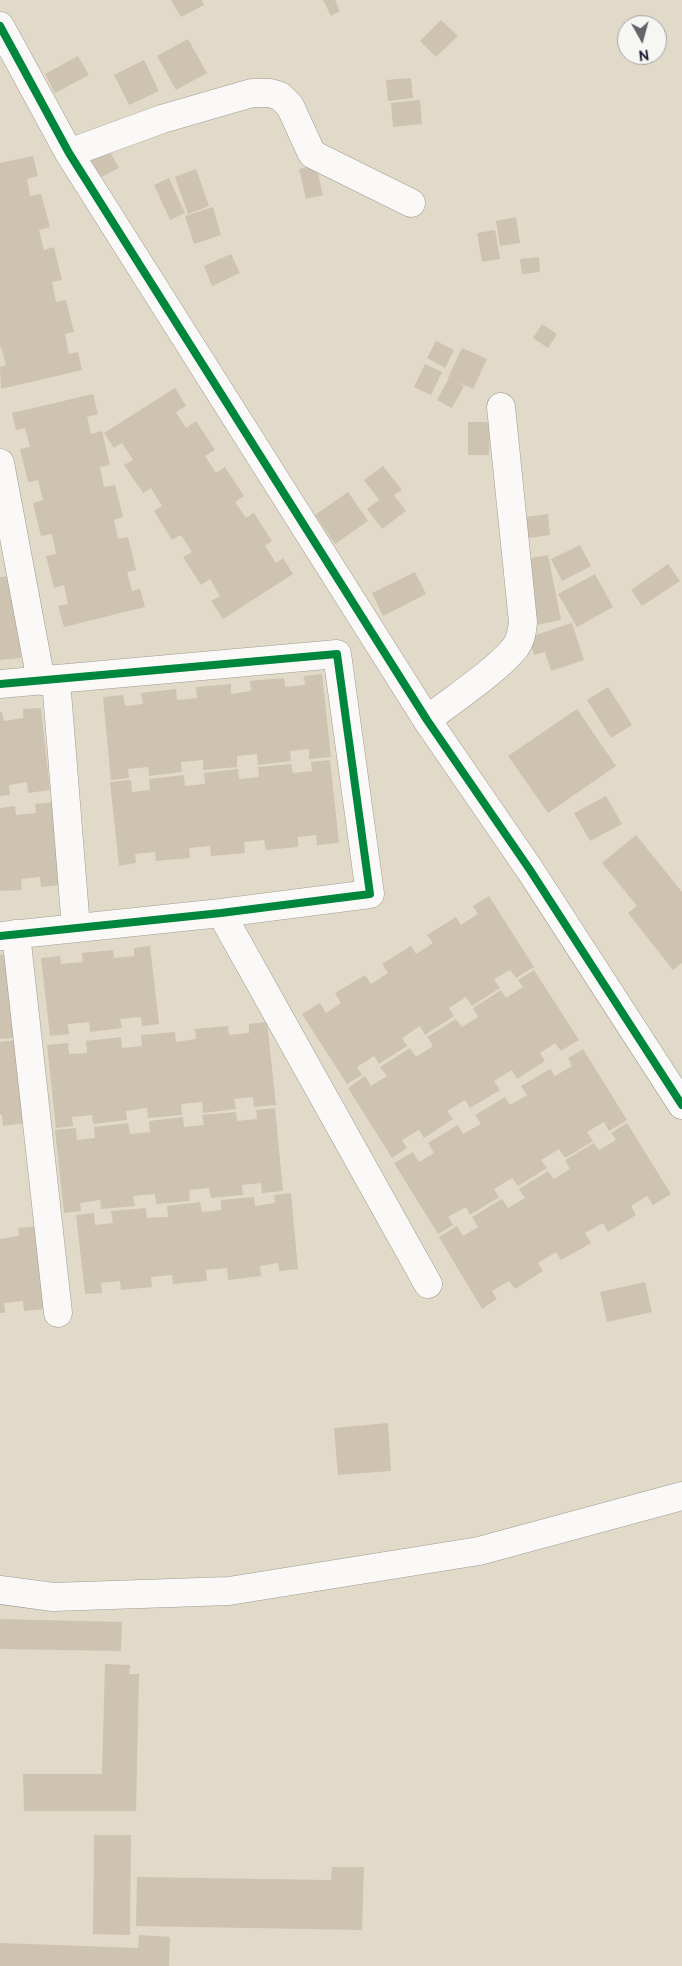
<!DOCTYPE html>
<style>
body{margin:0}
#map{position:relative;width:682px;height:1966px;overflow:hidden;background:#e2dac8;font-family:"Balsamiq Sans",sans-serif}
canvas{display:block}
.north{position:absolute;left:617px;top:15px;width:50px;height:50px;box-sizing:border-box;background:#f6f6f2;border:1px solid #a1a1a9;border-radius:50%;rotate:173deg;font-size:14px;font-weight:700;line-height:20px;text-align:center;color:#22223b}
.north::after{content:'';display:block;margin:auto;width:18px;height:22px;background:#65626c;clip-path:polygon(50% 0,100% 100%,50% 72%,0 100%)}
</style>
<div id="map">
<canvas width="682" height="1966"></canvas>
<div class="north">N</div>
</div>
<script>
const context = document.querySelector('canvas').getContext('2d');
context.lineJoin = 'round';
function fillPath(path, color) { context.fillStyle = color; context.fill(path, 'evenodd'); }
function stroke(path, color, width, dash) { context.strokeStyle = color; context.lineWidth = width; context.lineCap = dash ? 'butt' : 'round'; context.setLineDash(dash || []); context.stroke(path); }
fillPath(new Path2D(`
 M171 0H202L204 5 181 17Z
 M323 0H335L340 11 331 16Z
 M441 20 458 36 436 57 420 41Z
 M188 39 207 73 176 90 157 56Z
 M78 56 89 75 55 93 45 74Z
 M144 60 159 91 129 105 114 75Z
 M411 78 413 98 388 101 386 80Z
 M420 100 422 124 393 127 391 103Z
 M108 148 119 168 94 181 84 162Z
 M33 156 38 176 27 179 30 196 41 194 50 227 39 230 44 250 54 247 62 280 52 282 56 302 66 300 74 332 65 334 69 354 78 352 82 370 1 389 0 367 6 365 1 347H0V163Z
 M316 165 323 195 306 199 299 169Z
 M196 169 209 206 188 214 175 177Z
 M169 178 185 213 170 220 154 185Z
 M213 207 221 235 194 244 185 216Z
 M516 217 520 243 500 246 496 221Z
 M495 230 500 259 482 262 477 233Z
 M231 254 240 273 212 286 204 266Z
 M539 257 540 272 522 274 520 259Z
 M542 324 557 334 548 348 533 338Z
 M436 341 454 350 445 368 427 358Z
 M462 348 487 359 473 389 448 378Z
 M425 364 442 372 431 395 414 387Z
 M449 378 464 386 452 408 437 400Z
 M175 388 186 406 176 412 186 428 196 421 215 450 205 456 216 473 225 467 244 496 235 502 246 518 254 513 272 541 265 546 276 563 283 558 293 574 223 619 211 601 220 596 210 579 201 585 183 557 192 552 181 535 172 540 154 511 162 506 151 488 143 493 124 465 133 460 122 443 114 448 104 433Z
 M93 394 98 414 87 417 91 434 102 431 110 465 100 467 104 487 115 485 123 517 114 520 118 539 128 537 136 570 127 572 132 591 140 589 145 607 64 627 58 606 68 604 64 585 54 588 46 556 56 554 52 534 41 536 33 503 43 500 38 480 28 482 20 449 30 447 25 428 16 430 12 413Z
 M468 422H490L489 455H468Z
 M383 466 402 490 394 495 406 511 382 529 367 509 379 500 364 480Z
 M348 492 368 521 335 544 315 515Z
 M548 514 550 535 522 539 519 518Z
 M580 545 591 566 562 581 551 559Z
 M548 555 561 620 537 625 525 559Z
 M668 564 680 581 642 606 631 590Z
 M415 572 426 594 383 616 372 593Z
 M595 574 613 607 577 627 558 594Z
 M13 576 21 658 0 660V577Z
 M572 623 584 660 551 671 545 652 534 655 529 637Z
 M322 674 331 757 309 759V749L290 751 291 761 258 765 257 754 237 756V767L203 770V760L181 762 182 772 149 776 148 767 128 769 129 778 111 780 103 697 123 695 125 706 143 704 141 693 176 689 177 700 197 698 196 687 231 684V694L251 691 250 681 284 678 285 687 305 685 304 676Z
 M608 687 632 725 611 738 587 700Z
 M41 708 50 790 28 793 27 782 9 785 10 795 0 796V712H2L4 721 23 718V709Z
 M577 709 616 766 548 813 508 756Z
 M330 760 339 843 317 845 316 835 298 837V847L266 850 264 840 244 842 245 853 211 856 210 846 189 848 190 858 156 861 155 852 135 854 136 863 119 866 110 782 131 780 132 792 150 790 149 779 184 775 185 786 205 784 204 773 238 769 239 779 259 777 258 767 291 764 293 773 312 771 311 762Z
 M606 796 622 824 590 841 574 813Z
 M53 802 62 885 41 887 40 877 21 879 22 890 0 891V808L15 806 16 815 36 813 35 804Z
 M636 835 682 892V963L673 970 628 913 637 906 602 863Z
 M489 896 534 967 516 978 510 970 494 979 500 988 472 1006 466 997 449 1008 454 1016 425 1035 420 1026 402 1038 407 1046 379 1064 374 1056 357 1067 362 1075 347 1084 302 1014 320 1003 326 1013 341 1003 335 993 365 975 371 984 388 973 382 964 411 946 416 954 433 943 427 935 456 917 461 925 478 914 473 906Z
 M150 946 159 1024 142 1026 141 1017 120 1019 122 1028 90 1032 89 1022 68 1024 69 1034 50 1036 41 958 60 956 61 964 83 962 82 953 113 950 114 958 134 956V948Z
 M8 954 17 1038 0 1039V955Z
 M534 970 579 1040 561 1051 555 1043 540 1053 545 1061 517 1079 512 1070 494 1081 500 1090 470 1108 465 1100 447 1111 453 1119 424 1138 419 1130 402 1140 407 1148 392 1158 348 1088 365 1076 371 1086 387 1076 380 1067 410 1048 416 1057 433 1046 427 1037 456 1019 462 1027 478 1017 473 1008 501 990 506 998 523 987 518 980Z
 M267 1022 276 1105 254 1107 253 1097 234 1099 236 1109 203 1113 202 1102 181 1104 182 1115 148 1118 147 1108 126 1111 127 1120 93 1124 92 1115 72 1117 73 1126 56 1128 47 1045 68 1043 69 1054 87 1053 86 1041 121 1037 122 1048 142 1046 141 1035 175 1032 176 1042 196 1039 195 1029 228 1026 229 1035 249 1033V1024Z
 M16 1040 24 1123 3 1126 2 1115H0V1042Z
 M583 1049 627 1120 609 1131 604 1122 587 1132 593 1141 565 1158 559 1149 541 1160 547 1168 518 1186 512 1178 494 1189 499 1197 470 1215 466 1207 448 1217 453 1225 438 1234 394 1163 413 1152 419 1162 434 1153 428 1143 458 1125 463 1134 481 1124 475 1115 505 1097 510 1105 527 1095 521 1086 550 1069 555 1076 572 1066 568 1058Z
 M275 1108 283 1191 262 1193 261 1183 242 1185 243 1195 211 1198 209 1188 189 1190 190 1201 156 1204 155 1194 133 1196 135 1206 101 1209 100 1200 80 1203 81 1211 64 1213 55 1130 76 1128 77 1140 95 1138 94 1127 128 1123 130 1134 150 1132 149 1121 183 1117 184 1127 204 1125 202 1115 236 1112 237 1121 257 1119 256 1110Z
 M627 1123 671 1194 653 1205 647 1196 631 1206 636 1215 608 1232 603 1223 585 1233 591 1243 561 1260 556 1252 538 1263 543 1271 515 1289 509 1281 492 1291 497 1299 482 1309 439 1237 457 1226 463 1236 478 1227 472 1217 502 1199 508 1208 525 1198 519 1189 548 1171 554 1179 570 1169 565 1160 594 1143 599 1150 616 1140 611 1133Z
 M291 1193 298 1269 279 1271 278 1263 260 1266 261 1276 228 1280 227 1268 206 1270 207 1281 173 1284 172 1275 151 1277 152 1287 121 1290 120 1281 101 1283 102 1293 85 1294 76 1215 94 1213 95 1225 113 1223 111 1211 146 1208 147 1218 168 1217 167 1206 200 1202 202 1212 221 1210V1200L254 1197 255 1206 275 1203 274 1195Z
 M37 1226 45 1309 24 1311 23 1301 4 1303 5 1313H0V1239L19 1236 18 1228Z
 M645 1282 652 1312 607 1322 600 1292Z
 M388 1423 391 1471 338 1475 334 1428Z
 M0 1619 122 1622 121 1651 0 1649Z
 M105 1664 130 1665 129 1674H139L136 1811H24L23 1774H102Z
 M94 1835H131L130 1935 93 1934Z
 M332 1867H364L362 1930 136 1926 137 1877 331 1880Z
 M139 1935 170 1937 169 1966H0V1943L138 1948Z`), '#cec2b1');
const street = new Path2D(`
 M0 26 69 153 427 720 530 870 682 1105
 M69 153 162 119 252 93H270L280 96 290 106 312 154 411 203
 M0 463 41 681
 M56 680 76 928
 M0 684 337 654 370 894 221 913 0 936
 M427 720C453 699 494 673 515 648 521 640 522 632 523 622L501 407
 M221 913 428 1284
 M16 934 58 1313`);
const secondary = new Path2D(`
 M0 1590 53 1597 229 1591 479 1551 682 1496`);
stroke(street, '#9e9a93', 29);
stroke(secondary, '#9e9a93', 29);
stroke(street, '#fbf9f7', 28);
stroke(secondary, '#fbf9f7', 28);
stroke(new Path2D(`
 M0 26 69 153 427 720 530 870 682 1105
 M0 684 337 654 370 894 221 913 0 936`), '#00873e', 8);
</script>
